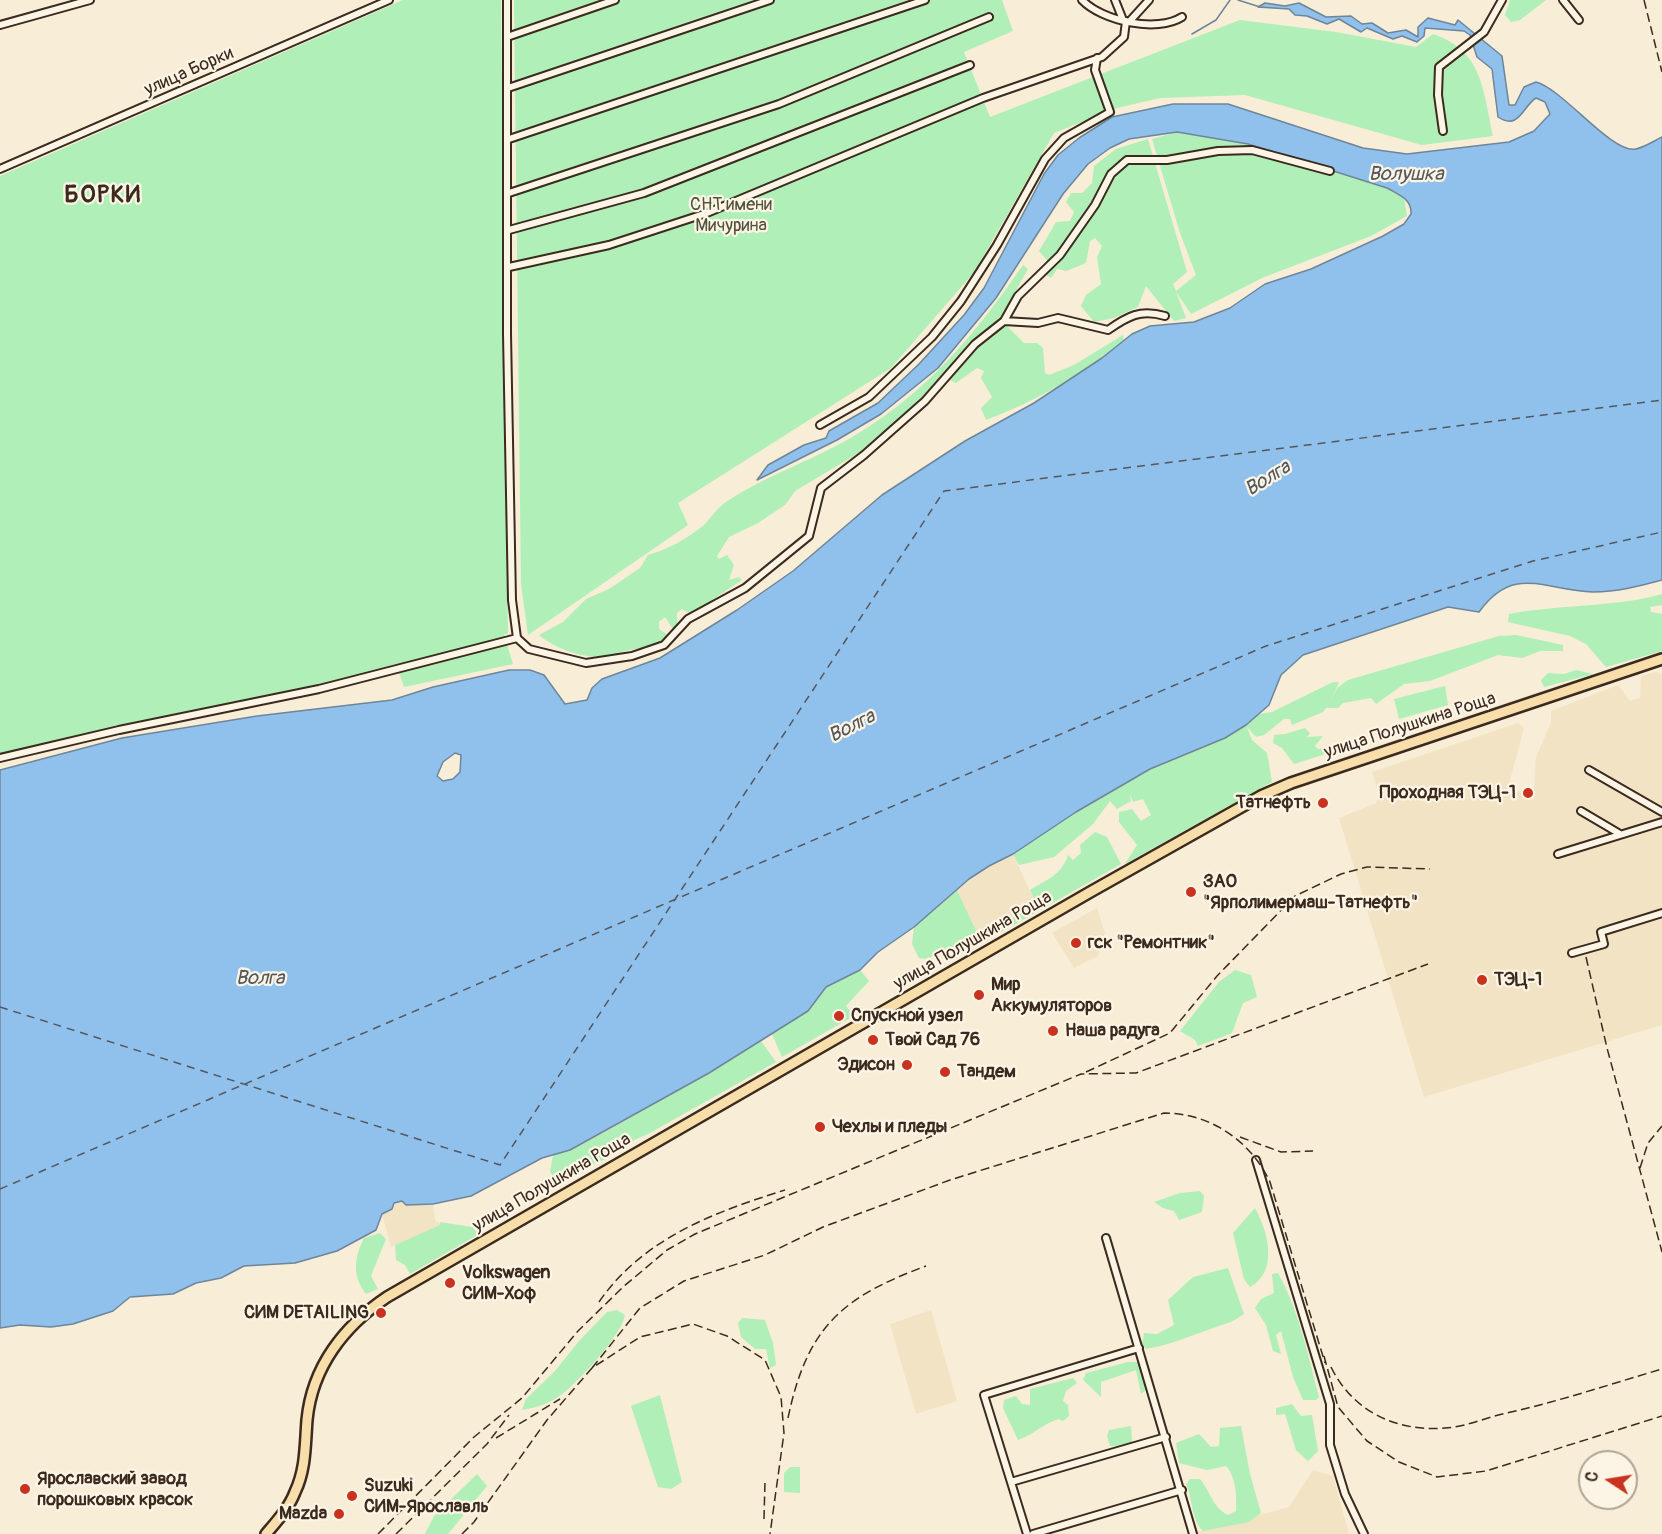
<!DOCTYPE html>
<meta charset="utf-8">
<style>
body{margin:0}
#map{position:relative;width:1662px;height:1534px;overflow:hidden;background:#f8edd6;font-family:Pangolin,sans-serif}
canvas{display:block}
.north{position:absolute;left:1578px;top:1450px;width:60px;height:60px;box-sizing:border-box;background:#fcf5e5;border:2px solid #afa495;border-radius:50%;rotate:282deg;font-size:16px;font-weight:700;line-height:24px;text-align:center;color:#3b2a1e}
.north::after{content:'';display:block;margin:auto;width:21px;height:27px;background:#c8321e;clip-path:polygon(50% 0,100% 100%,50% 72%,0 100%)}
</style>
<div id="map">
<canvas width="1662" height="1534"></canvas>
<div class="north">С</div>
</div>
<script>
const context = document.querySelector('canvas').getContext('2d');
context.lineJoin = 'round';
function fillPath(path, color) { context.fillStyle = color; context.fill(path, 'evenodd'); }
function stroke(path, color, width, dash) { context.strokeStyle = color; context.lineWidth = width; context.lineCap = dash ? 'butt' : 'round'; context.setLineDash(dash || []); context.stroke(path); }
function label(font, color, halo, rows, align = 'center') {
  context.font = font + ' Pangolin,sans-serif'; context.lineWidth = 4.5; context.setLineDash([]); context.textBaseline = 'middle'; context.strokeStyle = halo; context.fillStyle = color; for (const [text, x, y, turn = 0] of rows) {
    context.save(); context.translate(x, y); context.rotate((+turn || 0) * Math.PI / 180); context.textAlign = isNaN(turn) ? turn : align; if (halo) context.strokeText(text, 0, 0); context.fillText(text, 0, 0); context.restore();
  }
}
fillPath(new Path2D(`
 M1655 672 1662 674V1025L1424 1097 1339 818 1376 803 1379 794 1372 772 1518 723 1524 728 1509 784 1510 794 1534 787 1536 757 1551 723V711L1618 685 1630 701 1640 698 1641 676Z
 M1013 854 1036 904 979 937 957 890 989 866Z
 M1097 908 1105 933 1098 956 1074 968 1052 933Z
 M400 1201 406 1205 433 1204 435 1220 441 1225 391 1247 382 1214 391 1210 394 1203Z
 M931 1310 957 1401 916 1414 890 1324Z
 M1313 1470 1333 1476 1349 1534H1189L1289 1507Z`), '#f3e3c5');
fillPath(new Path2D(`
 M403 0H501L508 633 504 635 513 664 404 687 396 664 277 695 0 755V176Z
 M514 0H1002L1013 31 964 52 990 117 1240 20 1336 32 1416 47 1433 34C1483 51 1483 90 1493 136L1422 145 1245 95 1160 98 1117 108 1054 133 975 271 891 368 678 503 688 525 528 635 521 584Z
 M1510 0H1546L1520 20 1511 22 1505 15Z
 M1177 132C1248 142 1341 163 1404 197L1407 216 1371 236 1262 278 1191 314 1176 292 1186 318 1174 321 1146 286 1138 307 1114 318 1094 322 1081 306 1086 295 1101 284 1097 257 1102 246 1095 238 1090 241 1086 263 1066 271 1057 269 1051 278 1043 273 1047 260 1039 251 1056 222 1070 221 1074 212 1066 202 1071 193H1082L1092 183 1094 166 1116 149 1148 139 1187 272 1173 284 1176 291 1196 275 1180 233 1152 139Z
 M1023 265 1028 269 1000 319 1024 343H1037L1043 348 1045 373 1049 375 1074 365 1123 335 1124 341C1083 375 1036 401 986 420L981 408 992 397 981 378 984 371 977 368 956 383 950 380 956 371 952 368 941 384 926 393 867 448 795 491 785 505 758 523 729 537 717 556 719 559 727 555 734 565 729 580 739 577 742 580 691 614 682 609 677 613V627L673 629 665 617 659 622V629L668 635C652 649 650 646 630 650 623 651 616 655 608 656 585 660 556 649 539 635L563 622 586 599 609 589 640 568 648 555C669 549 687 539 704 525 711 518 717 508 726 502 768 474 817 459 859 433 930 389 976 333 1023 265Z
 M1662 594V605L1650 607 1651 612 1662 614V651L1606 667 1586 644 1570 636 1508 622 1509 614C1560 604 1612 608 1662 594Z
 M1516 635 1563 645V651H1540L1522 658 1498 655 1430 681 1404 684 1376 704 1371 698 1343 703 1338 708H1326L1323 712 1292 725 1290 719H1284L1264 735 1256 737 1247 727 1252 740 1267 753 1272 782 1125 864 1137 845 1119 822V812L1132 809 1141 821 1151 815 1143 799 1133 802 1130 794 1131 801 1117 809 1110 801 1093 824 1054 857 1019 865 1013 854 1076 812 1150 769 1246 725 1259 714 1272 712 1333 682H1339L1329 705 1337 688 1348 680 1499 636Z
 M1576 670 1593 674 1544 687 1541 680 1548 673 1564 674Z
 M1445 686 1448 705 1399 719 1394 699Z
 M1305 728 1310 733 1307 737 1323 736 1315 746 1318 749 1336 746 1335 751 1294 764 1282 748 1273 743 1274 735 1285 734Z
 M1095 832 1107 837 1121 864 975 947 955 954 950 950 925 959 919 958 912 944 914 927 957 890 979 937 1036 904 1030 890C1046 880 1062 875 1068 855L1073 860 1081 853 1080 845Z
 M860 970 869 981 846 1006 849 1010 858 1006 863 1008 859 1013 782 1057 772 1034 814 1003 826 987Z
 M1235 970 1251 975 1257 997 1243 1003 1232 1033 1198 1046 1195 1040 1180 1031 1219 982Z
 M761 1041 776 1062 648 1134 618 1147 608 1158 556 1180 550 1172 553 1155 570 1150 610 1129Z
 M1200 1191 1204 1196 1202 1212 1179 1220 1174 1211 1163 1208 1154 1202 1180 1193Z
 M1255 1208C1268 1232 1279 1271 1250 1287L1244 1279 1233 1233Z
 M440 1222 472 1227 479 1234 410 1274 405 1265 396 1260 395 1245 440 1225Z
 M380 1233 386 1239 371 1276 378 1289 366 1294C352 1276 354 1258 364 1238Z
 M1228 1268 1244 1314C1231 1324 1220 1325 1205 1331 1185 1338 1168 1345 1146 1349L1142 1344 1144 1333 1157 1334 1174 1325 1168 1300 1193 1277Z
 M1278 1273C1299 1311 1308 1355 1319 1397L1316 1400H1303L1293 1377 1281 1331 1276 1335 1281 1354 1273 1351 1266 1325 1255 1308 1261 1299 1274 1293 1272 1274Z
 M617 1310 625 1315C622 1335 578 1382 561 1395 551 1403 535 1408 522 1410L526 1399 555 1371 579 1341 607 1312Z
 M742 1318 765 1320 773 1343 776 1365 770 1368 766 1349H755L741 1337 738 1323Z
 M1128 1362H1139L1147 1389 1141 1394 1136 1370 1101 1382V1397L1083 1380 1086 1373Z
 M1073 1378 1077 1383 1066 1391 1063 1401 1068 1405 1069 1416 1063 1421 1058 1419C1043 1424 1033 1435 1018 1440L1003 1408 1004 1400 1016 1396 1022 1404 1030 1405V1389Z
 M660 1395 682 1482 671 1489 658 1487 631 1406Z
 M1292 1404 1301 1416 1312 1415 1318 1451 1308 1461 1296 1450 1285 1414 1276 1415V1408Z
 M1131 1426 1132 1443 1122 1446H1110L1107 1436 1109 1430Z
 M1241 1426 1250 1474 1261 1513 1249 1522 1203 1531C1191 1520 1193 1499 1186 1484L1190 1479H1200C1211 1492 1212 1507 1228 1515L1236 1511C1237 1498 1236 1476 1226 1466L1207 1470 1179 1463 1176 1443 1199 1434 1211 1447 1219 1446 1220 1428Z
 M790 1467H800V1493L784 1492V1473Z
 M477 1474 487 1486 448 1534H425L434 1516Z`), '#b0efb7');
const water = new Path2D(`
 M1265 3 1285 6 1299 3 1326 17 1351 16 1362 24 1372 23 1388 33 1406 30 1418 37V27L1428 18 1455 25 1458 20 1502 56 1509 105H1515L1524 87 1536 82C1563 89 1613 155 1636 149 1645 147 1654 141 1662 137V580C1640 586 1617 592 1593 592 1545 591 1514 563 1479 612L1448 607 1303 655 1281 675 1269 705 1246 725 1225 738 1150 769 1076 812 1013 854 989 866 969 879 914 927 878 952 860 970 826 987 808 1011 709 1073 570 1150 542 1158 471 1196 433 1204 406 1205 402 1201 394 1203 392 1209 382 1214 376 1230 337 1251 295 1263 244 1266 221 1278 196 1283 173 1294 130 1297 113 1311 73 1324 51 1327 20 1325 0 1328V770L122 738 257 716 392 700 433 687 509 670H530L544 675 565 704 587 700 592 688 602 679 660 658 737 610 793 571 882 495 965 441 1034 403 1102 358 1132 334 1150 326 1194 322 1230 308 1265 284 1311 269 1383 236 1404 224 1411 214C1412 199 1399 195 1387 188L1248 144 1177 132 1129 139 1110 148 1088 164 1063 194 996 298 938 368 881 414 837 440 757 480 768 465 804 445 826 438 829 431 878 403 919 364 964 315 984 288 1044 174 1058 155 1079 138 1112 117 1173 104H1228L1363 148 1407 154 1509 142 1534 131 1550 114 1545 102 1536 98C1523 106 1519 131 1498 117L1492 69 1477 57 1470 35 1464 31 1425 28 1424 36 1417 42 1402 36 1393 39 1367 28 1361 32 1339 19 1327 24 1307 16 1295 15 1289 9 1258 7ZM455 753 461 755 460 772 453 779 443 781 437 776 443 762Z`);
fillPath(water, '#90c1ec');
stroke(water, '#6e859a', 1.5);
stroke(new Path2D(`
 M1238 0 1260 7
 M1192 34 1216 20 1230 0`), '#6e859a', 1.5);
stroke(new Path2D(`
 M0 1007 500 1165 944 491 1662 400
 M0 1189 1266 646 1533 561 1662 532`), '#54575c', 1.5, [8, 6]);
const street = new Path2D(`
 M507 0V334L512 600 517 638 529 649 586 663 632 656 664 645 688 619 745 588 809 536 821 488 864 455 925 401 975 344 1004 321 1038 323 1058 318 1108 330C1128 316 1140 309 1165 316
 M1082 0C1102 21 1157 33 1182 17
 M1115 0 1123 20
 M1563 0 1579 20
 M1129 22 1149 0
 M0 25 90 0
 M507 37 615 0
 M508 88 770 0
 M1443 131 1438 95 1439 67 1484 32 1502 0
 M509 139 925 0
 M0 169 389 0
 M509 193 779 104 989 17
 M509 230 644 193 970 65
 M509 267 609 245 707 213 983 98 1102 57 1124 37 1126 21
 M1004 321 1018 296 1060 255 1095 205 1111 174 1127 160H1167L1218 151 1252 150 1330 171
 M820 425 869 397 932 337 961 301 997 245 1045 159 1064 138 1110 112 1095 70 1097 58
 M0 758 119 730 319 689 517 638
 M1589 770 1662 812
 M1581 811 1620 834
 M1558 854 1662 822
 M1572 953 1604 944 1601 932 1662 913
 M1256 1160 1330 1404V1445L1345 1494 1364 1534
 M1106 1238 1193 1534
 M1011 1482 1166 1437
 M1027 1534 984 1395 1139 1348
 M1033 1534 1182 1490`);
const primary = new Path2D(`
 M266 1534C277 1521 289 1508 295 1492 306 1469 305 1445 307 1420 312 1367 344 1326 387 1297L1092 891 1261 796 1291 783 1662 659`);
stroke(street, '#3b2a1e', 10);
stroke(primary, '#3b2a1e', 14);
stroke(street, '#fcf5e5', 6);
stroke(primary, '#f8deab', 9);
stroke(new Path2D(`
 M1644 0 1662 72
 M1586 957 1607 1048 1662 1252
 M1086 1072 1170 1033 1217 976 1295 896 1341 874 1367 867 1430 869
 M1240 1137 1281 1152 1313 1151
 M1640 1168 1648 1143 1662 1126
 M599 1302C643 1238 715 1212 785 1190
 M1324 1356 1338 1407 1367 1441 1399 1462 1437 1477 1486 1471 1662 1416
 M1331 1367C1353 1412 1397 1432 1445 1428 1466 1427 1487 1417 1507 1413 1560 1401 1611 1384 1662 1369
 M592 1368 640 1308 684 1281 765 1255 823 1227 950 1180 1164 1113C1210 1113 1251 1141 1270 1182L1325 1363
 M788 1418C807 1327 842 1297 926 1266
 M496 1438 560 1399
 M764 1519 765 1481
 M378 1534 474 1437 522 1398 578 1331 623 1287 667 1250 695 1234 1081 1074 1136 1073 1428 964
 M396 1534 487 1444 509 1415
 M462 1534 474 1522 547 1420 592 1368 640 1337 693 1324 727 1336 765 1360 781 1397 784 1433 770 1534`), '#3b2a1e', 1.5, [9, 4.5]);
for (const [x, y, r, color] of [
 [1528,793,6,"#c8321e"],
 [1323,803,6,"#c8321e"],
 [1191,892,6,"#c8321e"],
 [1076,943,6,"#c8321e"],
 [1482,980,6,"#c8321e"],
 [979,995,6,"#c8321e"],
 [839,1016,6,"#c8321e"],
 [1053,1031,6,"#c8321e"],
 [873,1040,6,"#c8321e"],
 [907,1065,6,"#c8321e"],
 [945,1072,6,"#c8321e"],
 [820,1127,6,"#c8321e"],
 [450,1283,6,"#c8321e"],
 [381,1313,6,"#c8321e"],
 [25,1489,6,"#c8321e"],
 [352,1496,6,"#c8321e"],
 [339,1514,6,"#c8321e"]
]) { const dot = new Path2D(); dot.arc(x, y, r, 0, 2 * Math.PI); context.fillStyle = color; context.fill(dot); stroke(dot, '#fcf5e5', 2); }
label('18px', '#3b2a1e', '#fcf5e5', [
 ["улица Борки",189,72,-24],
 ["улица Полушкина Роща",1410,726,-18],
 ["улица Полушкина Роща",973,941,-30],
 ["улица Полушкина Роща",552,1183,-30]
]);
label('18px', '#52513d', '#fcf5e5', [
 ["СНТ имени",731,205],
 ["Мичурина",731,226]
]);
label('bold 18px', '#3b2a1e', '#fcf5e5', [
 ["Проходная ТЭЦ-1",1516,793,"right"],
 ["Татнефть",1311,803,"right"],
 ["ЗАО",1203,882],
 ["\"Ярполимермаш-Татнефть\"",1203,903],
 ["гск \"Ремонтник\"",1088,943],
 ["ТЭЦ-1",1494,980],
 ["Мир",991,985],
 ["Аккумуляторов",991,1006],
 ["Спускной узел",851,1016],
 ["Наша радуга",1065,1031],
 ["Твой Сад 76",885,1040],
 ["Эдисон",895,1065,"right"],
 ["Тандем",957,1072],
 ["Чехлы и пледы",832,1127],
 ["Volkswagen",462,1273],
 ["СИМ-Хоф",462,1294],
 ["СИМ DETAILING",369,1313,"right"],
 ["Ярославский завод",37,1479],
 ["порошковых красок",37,1500],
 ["Suzuki",364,1486],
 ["СИМ-Ярославль",364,1507],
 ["Mazda",327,1514,"right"]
], 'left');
label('italic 20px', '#54575c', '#fcf5e5', [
 ["Волушка",1406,175],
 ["Волга",1268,479,-32],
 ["Волга",852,727,-27],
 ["Волга",260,979]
]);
context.letterSpacing = '1.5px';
label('bold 24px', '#3b2a1e', '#fcf5e5', [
 ["БОРКИ",103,196]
]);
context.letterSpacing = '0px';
</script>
